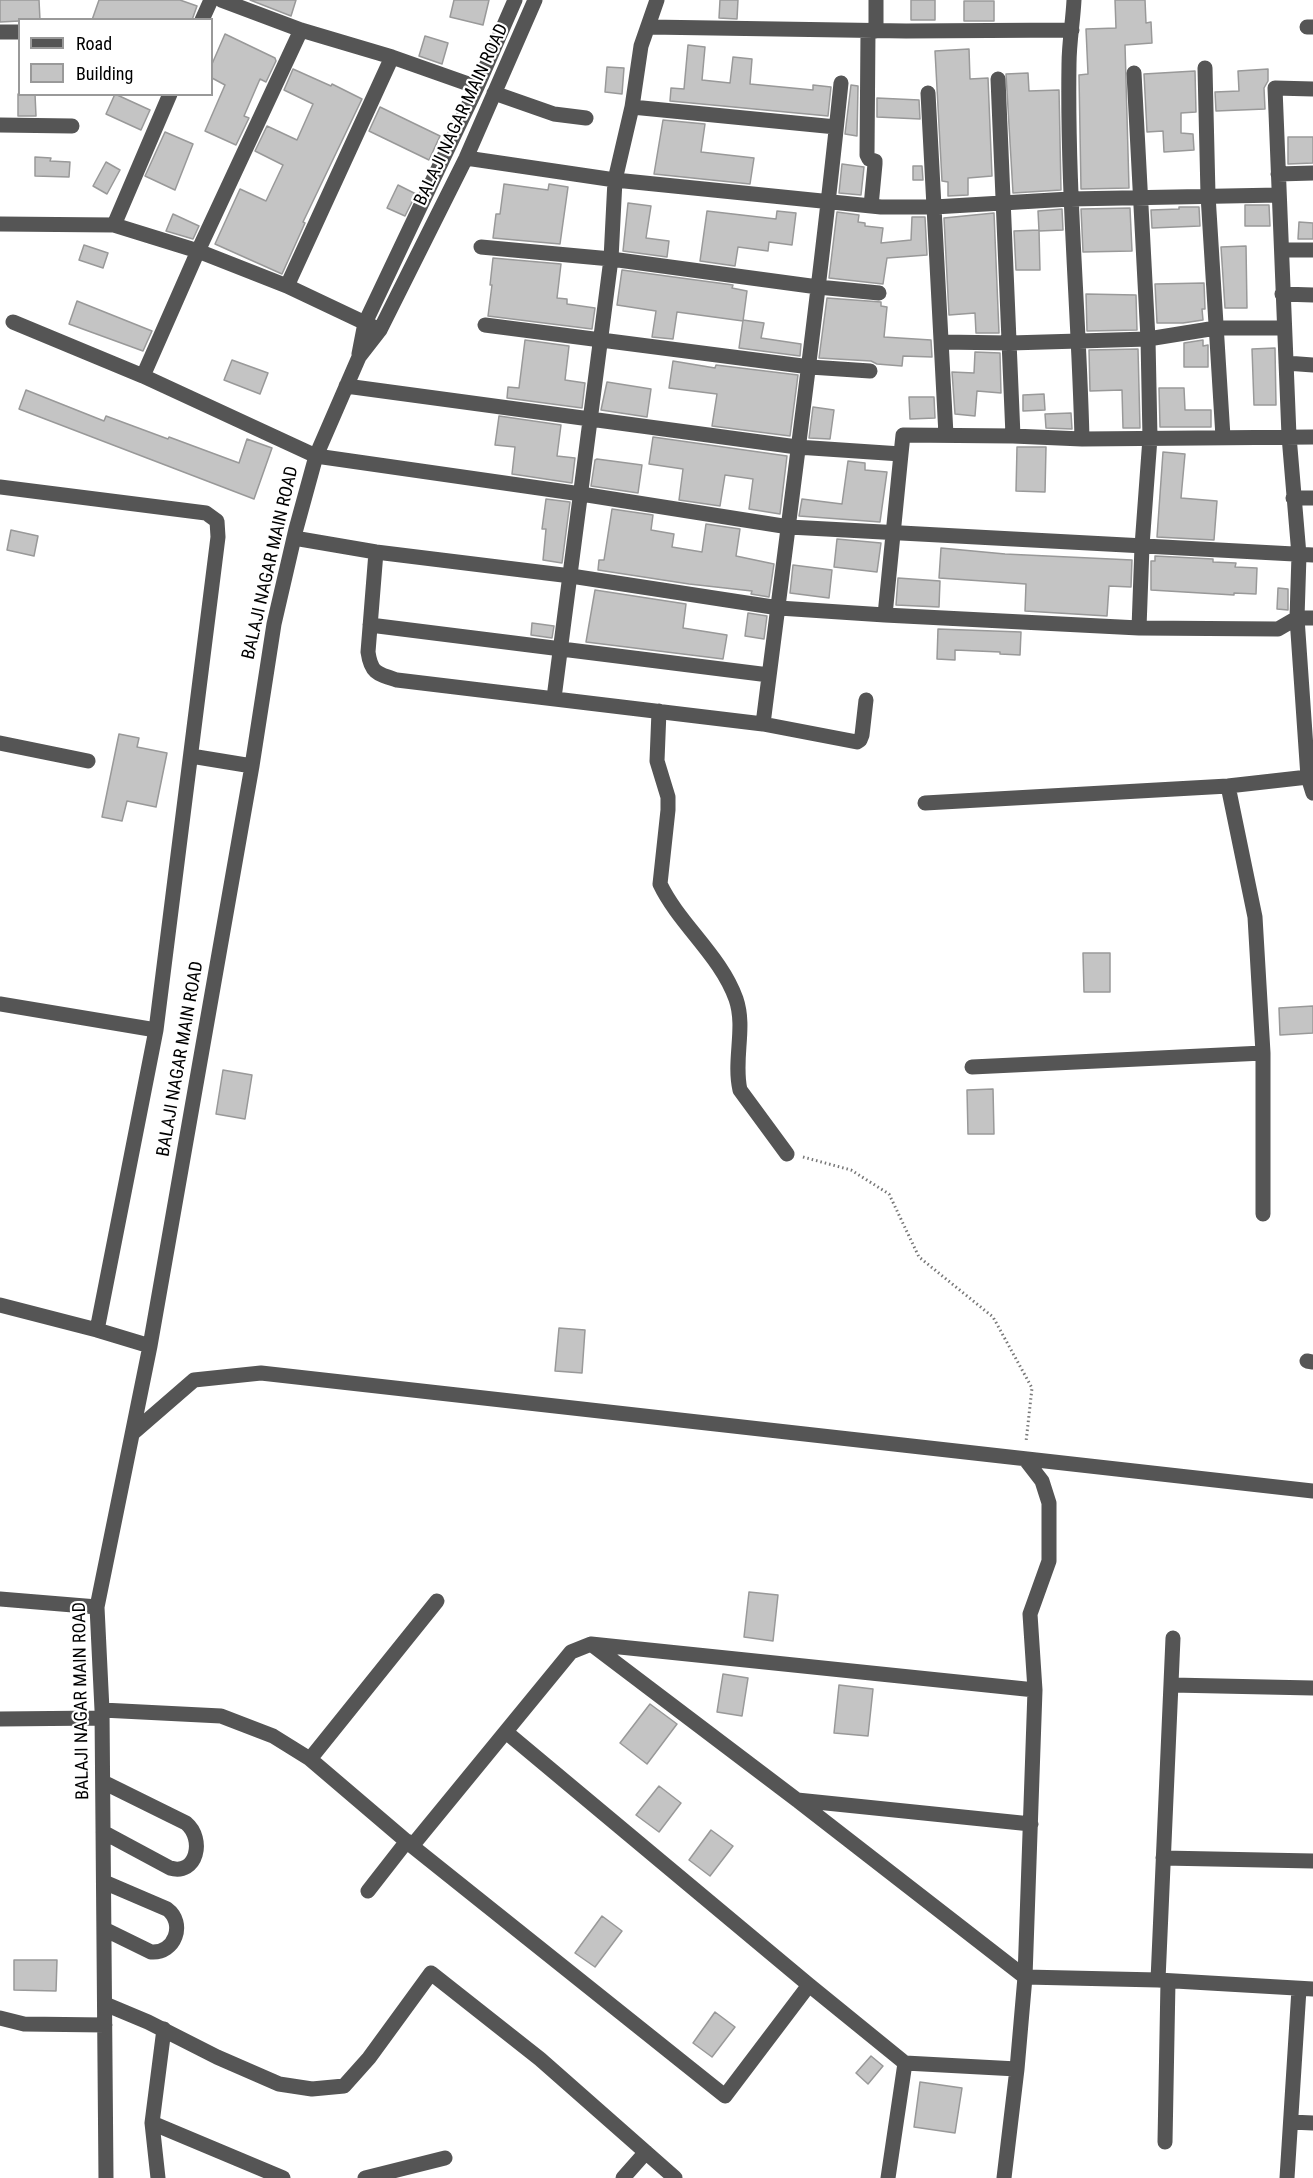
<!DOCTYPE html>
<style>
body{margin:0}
#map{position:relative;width:1313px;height:2178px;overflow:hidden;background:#fff;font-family:"Roboto Condensed",sans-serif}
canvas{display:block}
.legend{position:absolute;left:18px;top:18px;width:195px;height:78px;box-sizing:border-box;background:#fff;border:2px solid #999;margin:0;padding:8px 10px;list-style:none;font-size:18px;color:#000}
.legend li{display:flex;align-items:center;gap:12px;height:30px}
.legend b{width:30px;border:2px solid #999}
</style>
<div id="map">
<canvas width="1313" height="2178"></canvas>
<ul class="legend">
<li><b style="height:8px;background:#555"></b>Road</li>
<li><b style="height:16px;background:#c4c4c4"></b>Building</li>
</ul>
</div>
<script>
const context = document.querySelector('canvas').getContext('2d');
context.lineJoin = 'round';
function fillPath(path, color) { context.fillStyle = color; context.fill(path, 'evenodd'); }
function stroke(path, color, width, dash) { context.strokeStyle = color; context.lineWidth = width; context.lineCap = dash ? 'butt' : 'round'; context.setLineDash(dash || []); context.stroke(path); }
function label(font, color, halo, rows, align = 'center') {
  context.font = font + ' "Roboto Condensed",sans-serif'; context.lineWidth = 4.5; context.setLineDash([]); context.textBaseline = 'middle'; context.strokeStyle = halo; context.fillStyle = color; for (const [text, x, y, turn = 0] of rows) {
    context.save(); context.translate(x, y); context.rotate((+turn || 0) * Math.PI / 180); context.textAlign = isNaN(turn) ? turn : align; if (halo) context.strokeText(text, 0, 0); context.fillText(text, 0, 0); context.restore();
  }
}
const building = new Path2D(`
 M0 0H39L40 20 0 22Z
 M99 0H180L197 6 192 20H92Z
 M250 0H296L291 16Z
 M454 0H489L483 25 450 17Z
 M720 0H738L737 19 719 18Z
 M911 0H935V20H911Z
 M1115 0H1145L1146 23 1151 22 1152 43 1125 45 1129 188 1081 189 1079 75 1088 74 1086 29 1116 28Z
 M964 1H994V21H964Z
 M225 34 275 58 276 61 266 82 260 79 244 116 249 118 236 145 205 131 225 85 212 78V64Z
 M425 36 448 43 442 64 419 56Z
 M688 45 705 47 702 80 730 83 733 57 752 59 750 84 813 90V85L831 87 828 116 670 101 671 88 684 89Z
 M969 49 970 79 988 78 992 176 968 178V195L948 196V182L942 181 935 51Z
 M607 67 624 68 622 94 605 92Z
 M293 69 331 86 332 84 362 99 303 222 305 223 282 274 215 244 240 189 266 201 283 165 255 151 267 126 297 140 313 104 284 90Z
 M1268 69V81L1264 88 1265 109 1216 111 1215 92 1239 91 1238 71Z
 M1195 71 1196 112 1181 113V133L1193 134 1194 150 1164 152 1163 131 1147 132 1144 74Z
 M1028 73 1029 91 1059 90 1061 190 1013 193 1006 74Z
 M851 85 858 86 857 136 845 134Z
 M18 94H35L36 116H18Z
 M115 94 150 110 141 130 106 114Z
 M877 98 919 100 920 119 877 117Z
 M380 107 440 136 429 160 369 131Z
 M663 120 705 124 701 152 754 158 750 184 654 174Z
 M165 132 193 144 175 190 145 176Z
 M1288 137H1313V163L1288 164Z
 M35 157 51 158 50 161 70 162 69 177 35 176Z
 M106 162 120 170 107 194 93 186Z
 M842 164 864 167 861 195 839 193Z
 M913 166H922L923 180H913Z
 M504 184 548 190 549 184 568 187 560 244 493 238 496 214H500Z
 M398 185 416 194 405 216 387 208Z
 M628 203 651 206 646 238 669 241 667 257 623 251Z
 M1245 205H1269L1270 226H1245Z
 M1179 207H1199L1200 226 1152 228 1151 210 1179 209Z
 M1130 208 1132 251 1083 252 1081 209Z
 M1062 209 1063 230 1039 231 1038 211Z
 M707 211 776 219 777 211 796 213 792 245 769 242 768 251 738 247 735 266 700 261Z
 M837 212 859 215 858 222 865 223V226L883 228 881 243 911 240 912 217H925L927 255 887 258 883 284 829 278Z
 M994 213 999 333H976L975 313 949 315 944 218Z
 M173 214 199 226 193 239 166 231Z
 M1299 222 1313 223V239H1298Z
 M1039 230 1040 270H1016L1014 231Z
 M84 245 108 253 103 268 79 260Z
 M1246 246 1247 308H1225L1221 247Z
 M493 258 561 264 557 298 567 299V304L595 308 592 329 488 316 492 285H490Z
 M622 270 733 285 732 288 747 291 743 321 677 312 673 339 652 337 656 311 617 305Z
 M1204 283 1205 309H1202L1203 320 1183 323H1157L1155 284Z
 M1086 294 1136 295 1137 330 1087 331Z
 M827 298 881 302V306L887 307 884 337 931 340 932 357 903 356 902 366 877 364 871 361 819 358Z
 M77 301 152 331 143 351 69 324Z
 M743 320 764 323 761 338 801 344 800 356 739 348Z
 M525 340 569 346 565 380 585 383 582 408 507 398 508 387 519 388Z
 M1203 340V346L1208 345V367H1184V343Z
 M1275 348 1276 405H1254L1252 349Z
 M1138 349 1140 428H1123L1122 390 1090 391 1089 350Z
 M975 352 1000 353 1001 393 977 391 975 416 955 414 952 372 974 373Z
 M232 360 268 373 260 394 224 380Z
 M673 361 715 368 716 365 798 375 790 436 712 426 717 394 669 388Z
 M607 382 651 389 647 417 601 410Z
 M1159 388H1184L1185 410H1211V427H1160Z
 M26 390 104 421 106 416 168 439 169 437 239 463 247 439 272 448 254 499 19 409Z
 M1044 394 1045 410 1023 411V395Z
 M909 397H934L935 418 910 419Z
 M813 407 834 410 830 439 809 438Z
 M1071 413 1072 429 1046 428 1045 414Z
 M499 416 561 425 557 456 575 458 572 483 512 474 515 447 495 445Z
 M653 437 787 456 780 514 749 509 753 479 725 475 720 506 679 500 683 469 649 464Z
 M1017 447H1046L1045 492 1016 491Z
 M1163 452 1185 454 1181 498 1217 501 1214 540 1157 537Z
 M597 459 642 465 638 493 591 486 595 460Z
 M848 461 865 463V470L887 472 880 522 799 516 802 499 842 504Z
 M546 499 570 502 562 563 543 560 546 529H542Z
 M612 509 653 515 651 530 674 534 672 547 702 552 706 524 740 529 736 556 774 564 769 597 751 594 752 591 689 584 598 570 599 560H604Z
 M11 530 38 536 34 556 7 550Z
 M837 539 881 543 877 572 834 567Z
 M941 548 1005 554 1132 560 1131 587 1109 586 1107 616 1025 611 1026 584 939 578Z
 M1155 556 1213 559V562L1236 563 1235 567 1257 568 1256 594 1234 593V595L1151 590V561H1155Z
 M793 565 832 570 829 598 790 593Z
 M898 578 940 581 939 607 896 605Z
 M1278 588 1288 589V610L1277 609Z
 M595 590 686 604 683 628 727 635 723 659 586 642Z
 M748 613 767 616 764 639 745 636Z
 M532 623 554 626 552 638 531 635Z
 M938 629 1021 632 1020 655 1000 654V652L955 650V660L937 659Z
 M119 734 139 738 137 747 167 753 156 807 127 801 122 821 102 817Z
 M1083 953H1110V992H1084Z
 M1313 1006V1033L1280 1035 1279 1008Z
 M223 1070 252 1075 245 1119 216 1114Z
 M993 1089 994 1134H968L967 1090Z
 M559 1328 585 1330 582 1373 555 1371Z
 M749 1592 778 1595 773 1641 744 1637Z
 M723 1674 748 1678 742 1716 717 1712Z
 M839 1685 873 1689 868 1736 834 1733Z
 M650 1704 677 1724 647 1764 620 1743Z
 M659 1786 681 1803 659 1832 636 1815Z
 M711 1830 733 1846 710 1876 689 1860Z
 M602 1916 622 1931 595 1967 575 1953Z
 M14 1960H57L56 1991 14 1990Z
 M715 2012 735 2027 712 2057 693 2043Z
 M871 2056 883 2066 868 2084 856 2073Z
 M920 2082 962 2088 955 2133 914 2127Z`);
fillPath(building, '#c4c4c4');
stroke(building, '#999', 1.5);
stroke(new Path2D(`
 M803 1157 851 1170 889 1194 919 1257 993 1317 1032 1388 1026 1442`), '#777', 3, [1.5, 3]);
stroke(new Path2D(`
 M221 0 301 30 392 57 477 87
 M876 0V31
 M1074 0C1073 21 1069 43 1069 64 1067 189 1079 314 1082 439
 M202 20 211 0
 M649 27 906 31 1072 30
 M1307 27H1313
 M868 31 867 155 869 159 875 161V164L871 206
 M0 32H20
 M1205 68 1208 195 1223 437
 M1134 73 1148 339 1150 438 1142 546 1139 628
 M998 79 1013 436
 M1313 89 1275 88 1289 436 1299 555 1297 618 1308 777 1313 793
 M494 93 554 114 586 118
 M928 93 946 435
 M632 107 836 127
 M0 125 72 126
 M466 158 615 180 881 207H934L1070 199 1279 195
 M1278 174 1313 173
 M0 224 114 225 198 251 287 286 380 330
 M114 225 170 94
 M481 247 611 259 818 287 879 293
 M1282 250H1313
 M287 286 392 57
 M1282 294 1313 295
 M13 322 143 376 316 456 581 494 789 527 1313 555
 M485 325 810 367 870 371
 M942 342 1010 343 1148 339 1216 328H1284
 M359 354 365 323 477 87 515 0
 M1286 363 1313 365
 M143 376 198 251 301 30
 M346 386 797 447 901 454 903 435 1013 436 1082 439 1313 437
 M0 487 206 513 217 521 218 537 156 1030 97 1330 150 1346
 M1293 498H1313
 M294 538 376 552 571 576 779 608 885 615 1139 628 1278 629 1297 618H1313
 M376 552 368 652C371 673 377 674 397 680L763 724 857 742 860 740 862 735 866 700
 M885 615 901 454
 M370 625 769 675
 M554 698 611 259 615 180 632 107 641 46 657 0
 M659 711 657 761 668 797V810L660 884C679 924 721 956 736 999 746 1028 733 1060 740 1090L787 1154
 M763 724C790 510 819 297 841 83
 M0 743 88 761
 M191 756 252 766
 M1228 786 1255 917 1263 1053V1214
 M925 803 1228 786 1308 777
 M0 1004 156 1030
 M972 1067 1263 1053
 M0 1305 97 1330
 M1307 1361 1313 1362
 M134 1432 194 1380 261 1373 1313 1491
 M0 1599 97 1607
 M591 1644 797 1800 1025 1977 1158 1980 1313 1989
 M1172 1685 1313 1688
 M102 1710 221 1716 273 1736 310 1759 412 1846 725 2096 809 1985
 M0 1719 102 1718
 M506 1732 809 1985 905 2063 1017 2069
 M310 1759 437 1601
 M103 1782 186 1823C205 1839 197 1876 170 1868L103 1832
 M797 1800 1031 1824
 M412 1846 571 1652 591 1644 1035 1690
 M1163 1858 1313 1861
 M104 1882 167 1909C186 1923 175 1954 151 1952L104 1929
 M368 1891 407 1841
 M1158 1980 1173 1638
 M105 2004 148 2022 217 2057 279 2084 312 2089 344 2086 369 2058 431 1973 540 2059 675 2178
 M0 2018 24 2024 105 2025
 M1291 2122 1313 2123
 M152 2123 283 2178
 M1165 2142 1168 1981
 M106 2178 102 1710 97 1607 150 1346 252 766 274 624 296 529 316 456 359 357 380 330 466 158 535 0
 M158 2178 152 2123 164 2029
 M365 2178 445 2158
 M623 2178 646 2152
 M888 2178 905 2063
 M1004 2178 1017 2069 1025 1977 1035 1690 1030 1614 1049 1561V1503L1042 1481 1025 1459
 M1287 2178 1299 1989`), '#555', 15);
label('18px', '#000', '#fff', [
 ["BALAJI NAGAR MAIN ROAD",462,115,-65],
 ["BALAJI NAGAR MAIN ROAD",271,563,-77],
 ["BALAJI NAGAR MAIN ROAD",181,1059,-80],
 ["BALAJI NAGAR MAIN ROAD",82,1701,-91]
]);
</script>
